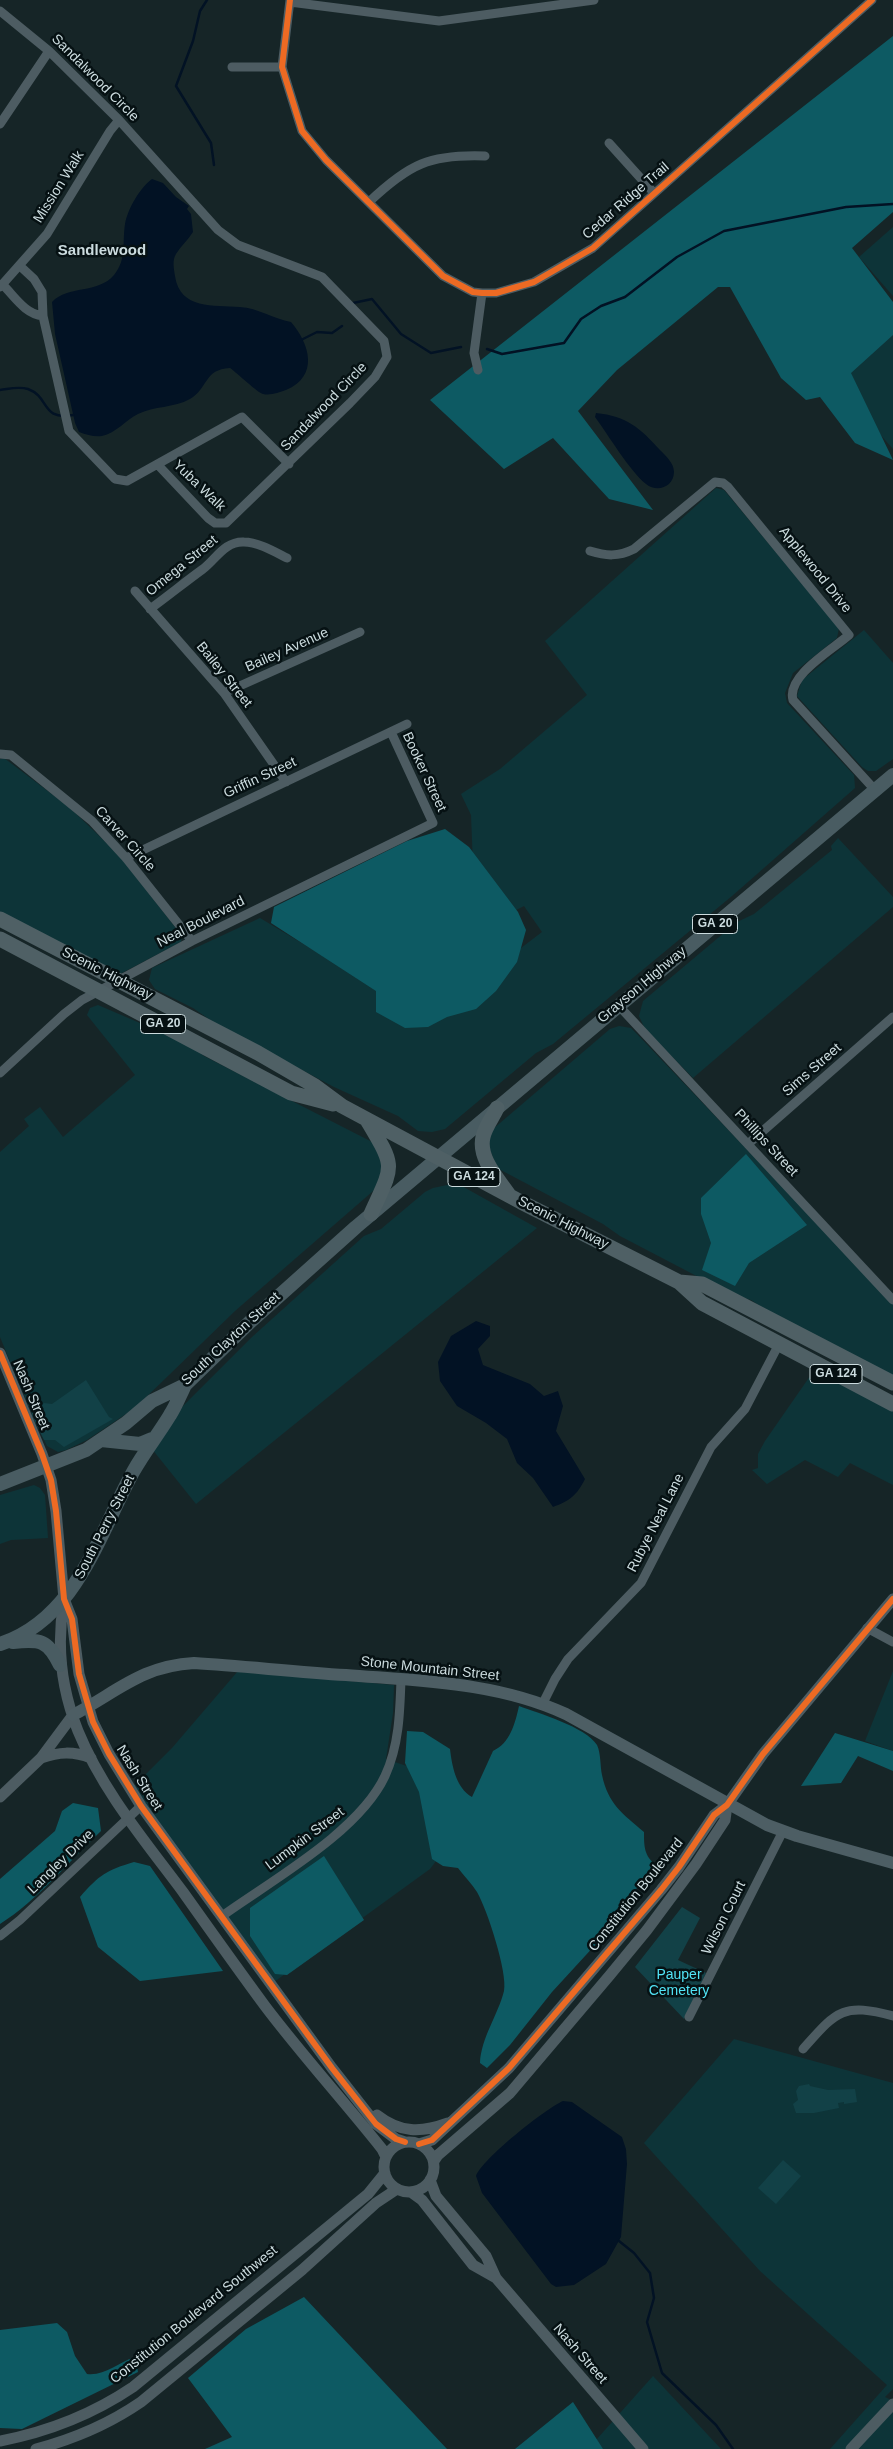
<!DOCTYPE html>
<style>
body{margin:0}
canvas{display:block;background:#162527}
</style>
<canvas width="893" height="2449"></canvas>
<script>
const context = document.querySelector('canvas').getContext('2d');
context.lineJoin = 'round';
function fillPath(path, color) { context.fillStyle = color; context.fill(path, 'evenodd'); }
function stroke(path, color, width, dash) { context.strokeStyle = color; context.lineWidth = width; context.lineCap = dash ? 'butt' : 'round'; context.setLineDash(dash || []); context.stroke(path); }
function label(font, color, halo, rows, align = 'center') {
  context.font = font + ' Arial,sans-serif'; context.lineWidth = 5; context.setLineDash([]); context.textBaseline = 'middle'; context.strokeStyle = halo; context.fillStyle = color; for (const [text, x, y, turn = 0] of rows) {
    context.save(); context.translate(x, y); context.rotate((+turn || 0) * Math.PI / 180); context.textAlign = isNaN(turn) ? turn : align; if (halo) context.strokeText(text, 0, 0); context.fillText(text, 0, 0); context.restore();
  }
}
fillPath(new Path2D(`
 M893 227V296L859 257Z
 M893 328V449L833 381Z
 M716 488 724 490 839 628 837 638 793 673 785 693 787 703 854 775 855 788 732 896 553 1044 536 1053 445 1129 432 1132 418 1131 398 1116 334 1087 219 1026 193 1008 155 989 149 980 152 968 260 918 428 1019 542 932 524 906 508 914 473 865 471 815 461 794 500 769 587 695 545 641Z
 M864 630 893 663V759L876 771H868L862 767 797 696 802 680Z
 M4 758 69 807 118 854 182 936 181 942 120 974 0 913V759Z
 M838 838 893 897V907L693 1078 645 1029 639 1016 643 1001 737 922 754 914 832 850 831 846Z
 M98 1005 191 1045 204 1056 378 1145 383 1152 380 1185 235 1311 135 1408 87 1440 66 1450 58 1452 47 1446 30 1410 0 1337V1152L29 1126 24 1119 40 1107 63 1137 135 1075 87 1015 90 1008Z
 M619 1026 631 1028 637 1034 893 1303V1378L781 1320 751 1300 731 1294 620 1236 603 1224 497 1168 487 1142 493 1129 610 1029Z
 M452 1184 460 1185 537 1228 196 1504 152 1449 180 1409 252 1337 364 1236 381 1229 425 1192 433 1188Z
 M815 1369 893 1411V1485L850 1463 838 1477 805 1460 767 1484 752 1470 758 1468V1454L765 1441Z
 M34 1485 40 1488 45 1495 48 1538 11 1540 0 1544V1495Z
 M238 1671 394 1685 393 1713 386 1759 442 1778 452 1840 430 1869 274 1982 133 1787 172 1748Z
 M893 1671V1751L865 1741Z
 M734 2039 893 2083V2389L885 2397 893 2401V2449H830L887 2385 760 2271 644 2143Z
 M653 2376 721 2449H588Z`), '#0d3438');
fillPath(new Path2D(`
 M86 1380 109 1417 113 1419 64 1447 55 1440H44L31 1414 44 1403 52 1404Z
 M682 1907 700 1918 678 1960 706 1973 684 2019 635 1967Z
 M809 2084 810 2086 828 2090 855 2089 857 2102 844 2104V2102L838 2103 839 2108 814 2113H796L793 2104 798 2100 796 2091 799 2086Z
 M783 2160 801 2176 776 2204 758 2188Z`), '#124147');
fillPath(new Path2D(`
 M893 36V212L852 248 893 302V335L851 373 893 460 855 443 820 397 806 400 781 378 730 287H718L617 370 578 411 653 510 609 499 553 438 504 469 430 400Z
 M445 829 469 847 518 912 526 930 517 962 496 991 476 1009 447 1017 428 1027 405 1028 376 1012V991L271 923 274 907 407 841Z
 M746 1154 807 1225 749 1263 735 1286 702 1270 711 1243 701 1214V1198Z
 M519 1706C538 1713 586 1727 597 1745 601 1753 600 1767 602 1775 608 1804 623 1814 644 1832 644 1846 644 1856 656 1865L657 1871 630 1894 619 1919 552 1992 510 2045 487 2068 480 2063C481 2038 498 2015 504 1991 508 1973 487 1909 477 1892 472 1884 464 1876 458 1868L443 1866 432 1859 419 1792 405 1763 407 1731 423 1732 450 1749C452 1766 456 1788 472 1797L493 1751C510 1743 515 1724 519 1706Z
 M835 1733 893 1751V1771L858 1756 841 1783 801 1786Z
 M73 1803 98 1808 101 1831C68 1862 38 1900 0 1924V1879L55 1831 62 1811Z
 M324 1856 364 1920 287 1975 275 1974 250 1936V1908Z
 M134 1862 150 1866 223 1971 140 1981 98 1947 80 1897C99 1875 107 1870 134 1862Z
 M304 2297 447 2449H205L232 2437 188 2378 246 2329Z
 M57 2323 67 2332 75 2356 87 2374C105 2376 117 2363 135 2357L138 2372 22 2429 0 2428V2330Z
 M573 2402 603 2449H515Z`), '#0d5a63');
fillPath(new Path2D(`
 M152 179 163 183 176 197 189 206 187 209 191 214 193 232C188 240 181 246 176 254 172 260 174 269 175 276 180 310 214 305 240 307 258 308 274 319 291 322 310 344 319 376 286 390 279 392 271 396 263 394 258 393 237 373 230 368 204 369 208 389 190 399 174 408 154 406 138 414 126 420 116 433 102 436 94 437 87 435 79 432L75 423 55 334 52 302C68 285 98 294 114 275 127 259 122 243 125 224 128 208 140 188 152 179Z
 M596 413C627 416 640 428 660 450 666 456 674 463 674 472 674 487 657 493 646 484 629 470 609 436 595 417Z
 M476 1321 490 1326V1336L478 1349 483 1365 530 1384 544 1396 558 1391 563 1406 556 1431 585 1479C577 1495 570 1501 553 1507L533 1478 517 1463 507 1439 486 1423 457 1406 440 1381 438 1362 451 1336Z
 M563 2101 572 2102 622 2137 626 2149 627 2164 621 2237 606 2264 574 2285 556 2287 551 2284 482 2193 476 2176C482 2159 545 2109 563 2101Z`), '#021224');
stroke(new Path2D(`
 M207 0 200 11 193 41 176 86 211 143 214 165
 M353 303 372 299 401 334 431 353 461 347
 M303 339 317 332 332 333 342 326
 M487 349 502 354 564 343 581 319 601 306 625 297 677 257 724 231 846 207 893 204
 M0 390C9 389 18 386 28 389 50 397 41 421 73 415
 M619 2241 634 2253 650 2273 654 2298 647 2322 662 2373 716 2425 733 2449`), '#021224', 2.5);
stroke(new Path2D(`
 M290 0 282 67 302 131 326 160 443 276 473 292 482 293H496L534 282 593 248 872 0
 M290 2 439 21 594 0
 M0 11 49 51 119 120 218 230 238 245 322 277 384 341 387 357 375 377 350 403 226 523H215L208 518 158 465
 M232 67H282
 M0 124 49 51
 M609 143 654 193
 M369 202C409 164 430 154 485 156
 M20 266 34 279 42 292 43 316 69 431 115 479 127 481 242 417 289 464
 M3 285C15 297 25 314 43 316
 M0 287 47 234 110 131 119 120
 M478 370 474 353 482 293
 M590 551C606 556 618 557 634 549L715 482 723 483 728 487 849 635C833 649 786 676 793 700L875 790
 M135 591 224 693 286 782
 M150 609C168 596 185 582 203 569 216 559 225 541 244 542 258 542 275 552 287 558
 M224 693 360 632
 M0 754 11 755 92 821 126 858 192 941
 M126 858 407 724
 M618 1005 893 1300
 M0 1073 64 1014 82 1000 192 941 433 823 391 732
 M748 1144 893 1017
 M867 1628 893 1642
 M543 1703 555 1679 568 1659 641 1583 711 1447 745 1409 779 1344
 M222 1916C272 1880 359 1832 385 1776 399 1746 400 1712 401 1679
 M0 1936 20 1920 141 1806
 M689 2017 783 1831
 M803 2049C836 2012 842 2002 893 2016`), '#4d5c62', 9);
stroke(new Path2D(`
 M0 1353 42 1454 51 1480 56 1511 64 1599 72 1619 79 1674 93 1722 109 1754 141 1806 332 2068 376 2124 396 2139 405 2142
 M64 1601C56 1646 61 1688 78 1731 102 1790 145 1841 183 1892 210 1930 237 1968 265 2006 302 2055 344 2101 382 2149L386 2157
 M41 1758C59 1752 73 1751 91 1758
 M0 1797 41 1758 73 1715
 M377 2115C400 2133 421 2133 448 2123
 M384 2167a25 25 0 1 1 50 0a25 25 0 1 1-50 0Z
 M419 2144 432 2140 509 2068 661 1890 679 1867 714 1815 727 1805 763 1754 893 1599
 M434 2161 438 2155 510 2093 610 1975 647 1930 696 1864 725 1820 727 1805
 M430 2180 436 2196 486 2256 496 2278 643 2449
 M411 2192 422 2200 473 2265 496 2278
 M0 2441C47 2432 93 2414 133 2387L368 2194 385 2173
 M36 2449C74 2439 109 2424 141 2402L302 2270 376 2203 397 2189
 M851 2449 893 2404`), '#4d5c62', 11);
stroke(new Path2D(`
 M73 1715C117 1692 141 1666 194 1663 244 1666 295 1672 346 1675 420 1681 497 1682 566 1714L767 1825 797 1836 893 1863`), '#4d5e64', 12);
stroke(new Path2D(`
 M101 1440 140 1444 152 1439
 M0 1484 86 1450 126 1423 152 1401 185 1385 251 1321 356 1227 893 775
 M13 1642C40 1639 48 1640 60 1665
 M0 1644C76 1619 98 1536 133 1472 144 1452 158 1435 170 1415 176 1406 180 1395 185 1385`), '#495c62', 14);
stroke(new Path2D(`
 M0 919 258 1053 315 1086 342 1106 521 1202 679 1282 702 1303 893 1404
 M0 939 291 1093 333 1104
 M497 1108C493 1117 485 1127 483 1137 478 1158 498 1179 509 1195
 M367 1120C396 1169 394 1163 371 1214
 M679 1282 702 1284 893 1383`), '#4f6065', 15);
stroke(new Path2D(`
 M290 0 282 67 302 131 326 160 443 276 473 292 482 293H496L534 282 593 248 872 0
 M0 1353 42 1454 51 1480 56 1511 64 1599 72 1619 79 1674 93 1722 109 1754 141 1806 332 2068 376 2124 396 2139 405 2142
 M419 2144 432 2140 509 2068 661 1890 679 1867 714 1815 727 1805 763 1754 893 1599`), '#ed6a23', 6);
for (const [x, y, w] of [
 [715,924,45],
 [163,1024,45],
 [474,1177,52],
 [836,1374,52]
]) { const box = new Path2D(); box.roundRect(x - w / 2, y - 9.5, w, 19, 4); context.fillStyle = '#061113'; context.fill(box); stroke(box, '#ccdcdf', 1); }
label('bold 12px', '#ccdcdf', null, [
 ["GA 20",715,924],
 ["GA 20",163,1024],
 ["GA 124",474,1177],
 ["GA 124",836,1374]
]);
label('14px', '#ccdcdf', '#061113', [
 ["Sandalwood Circle",95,78,45],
 ["Mission Walk",59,187,-58],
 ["Cedar Ridge Trail",626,201,-41],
 ["Sandalwood Circle",324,407,-46],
 ["Yuba Walk",199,486,44],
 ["Omega Street",182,566,-39],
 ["Applewood Drive",815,570,51],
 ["Bailey Avenue",287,650,-24],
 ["Bailey Street",224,675,51],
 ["Booker Street",424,772,65],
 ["Griffin Street",260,778,-25],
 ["Carver Circle",125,839,48],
 ["Neal Boulevard",201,922,-27],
 ["Scenic Highway",107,974,27],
 ["Grayson Highway",642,985,-40],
 ["Sims Street",812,1070,-41],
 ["Phillips Street",766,1143,47],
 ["Scenic Highway",563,1223,27],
 ["South Clayton Street",231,1339,-43],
 ["Nash Street",31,1395,67],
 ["Rubye Neal Lane",656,1523,-63],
 ["South Perry Street",105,1527,-63],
 ["Stone Mountain Street",430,1669,6],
 ["Nash Street",139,1778,58],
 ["Lumpkin Street",305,1839,-37],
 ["Langley Drive",61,1862,-44],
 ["Constitution Boulevard",636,1895,-51],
 ["Wilson Court",724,1918,-63],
 ["Constitution Boulevard Southwest",194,2315,-39],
 ["Nash Street",580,2354,49]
]);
label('14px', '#51e3f5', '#061113', [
 ["Pauper",679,1975],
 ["Cemetery",679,1991]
]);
label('bold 15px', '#ccdcdf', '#061113', [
 ["Sandlewood",102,251]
]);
</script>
